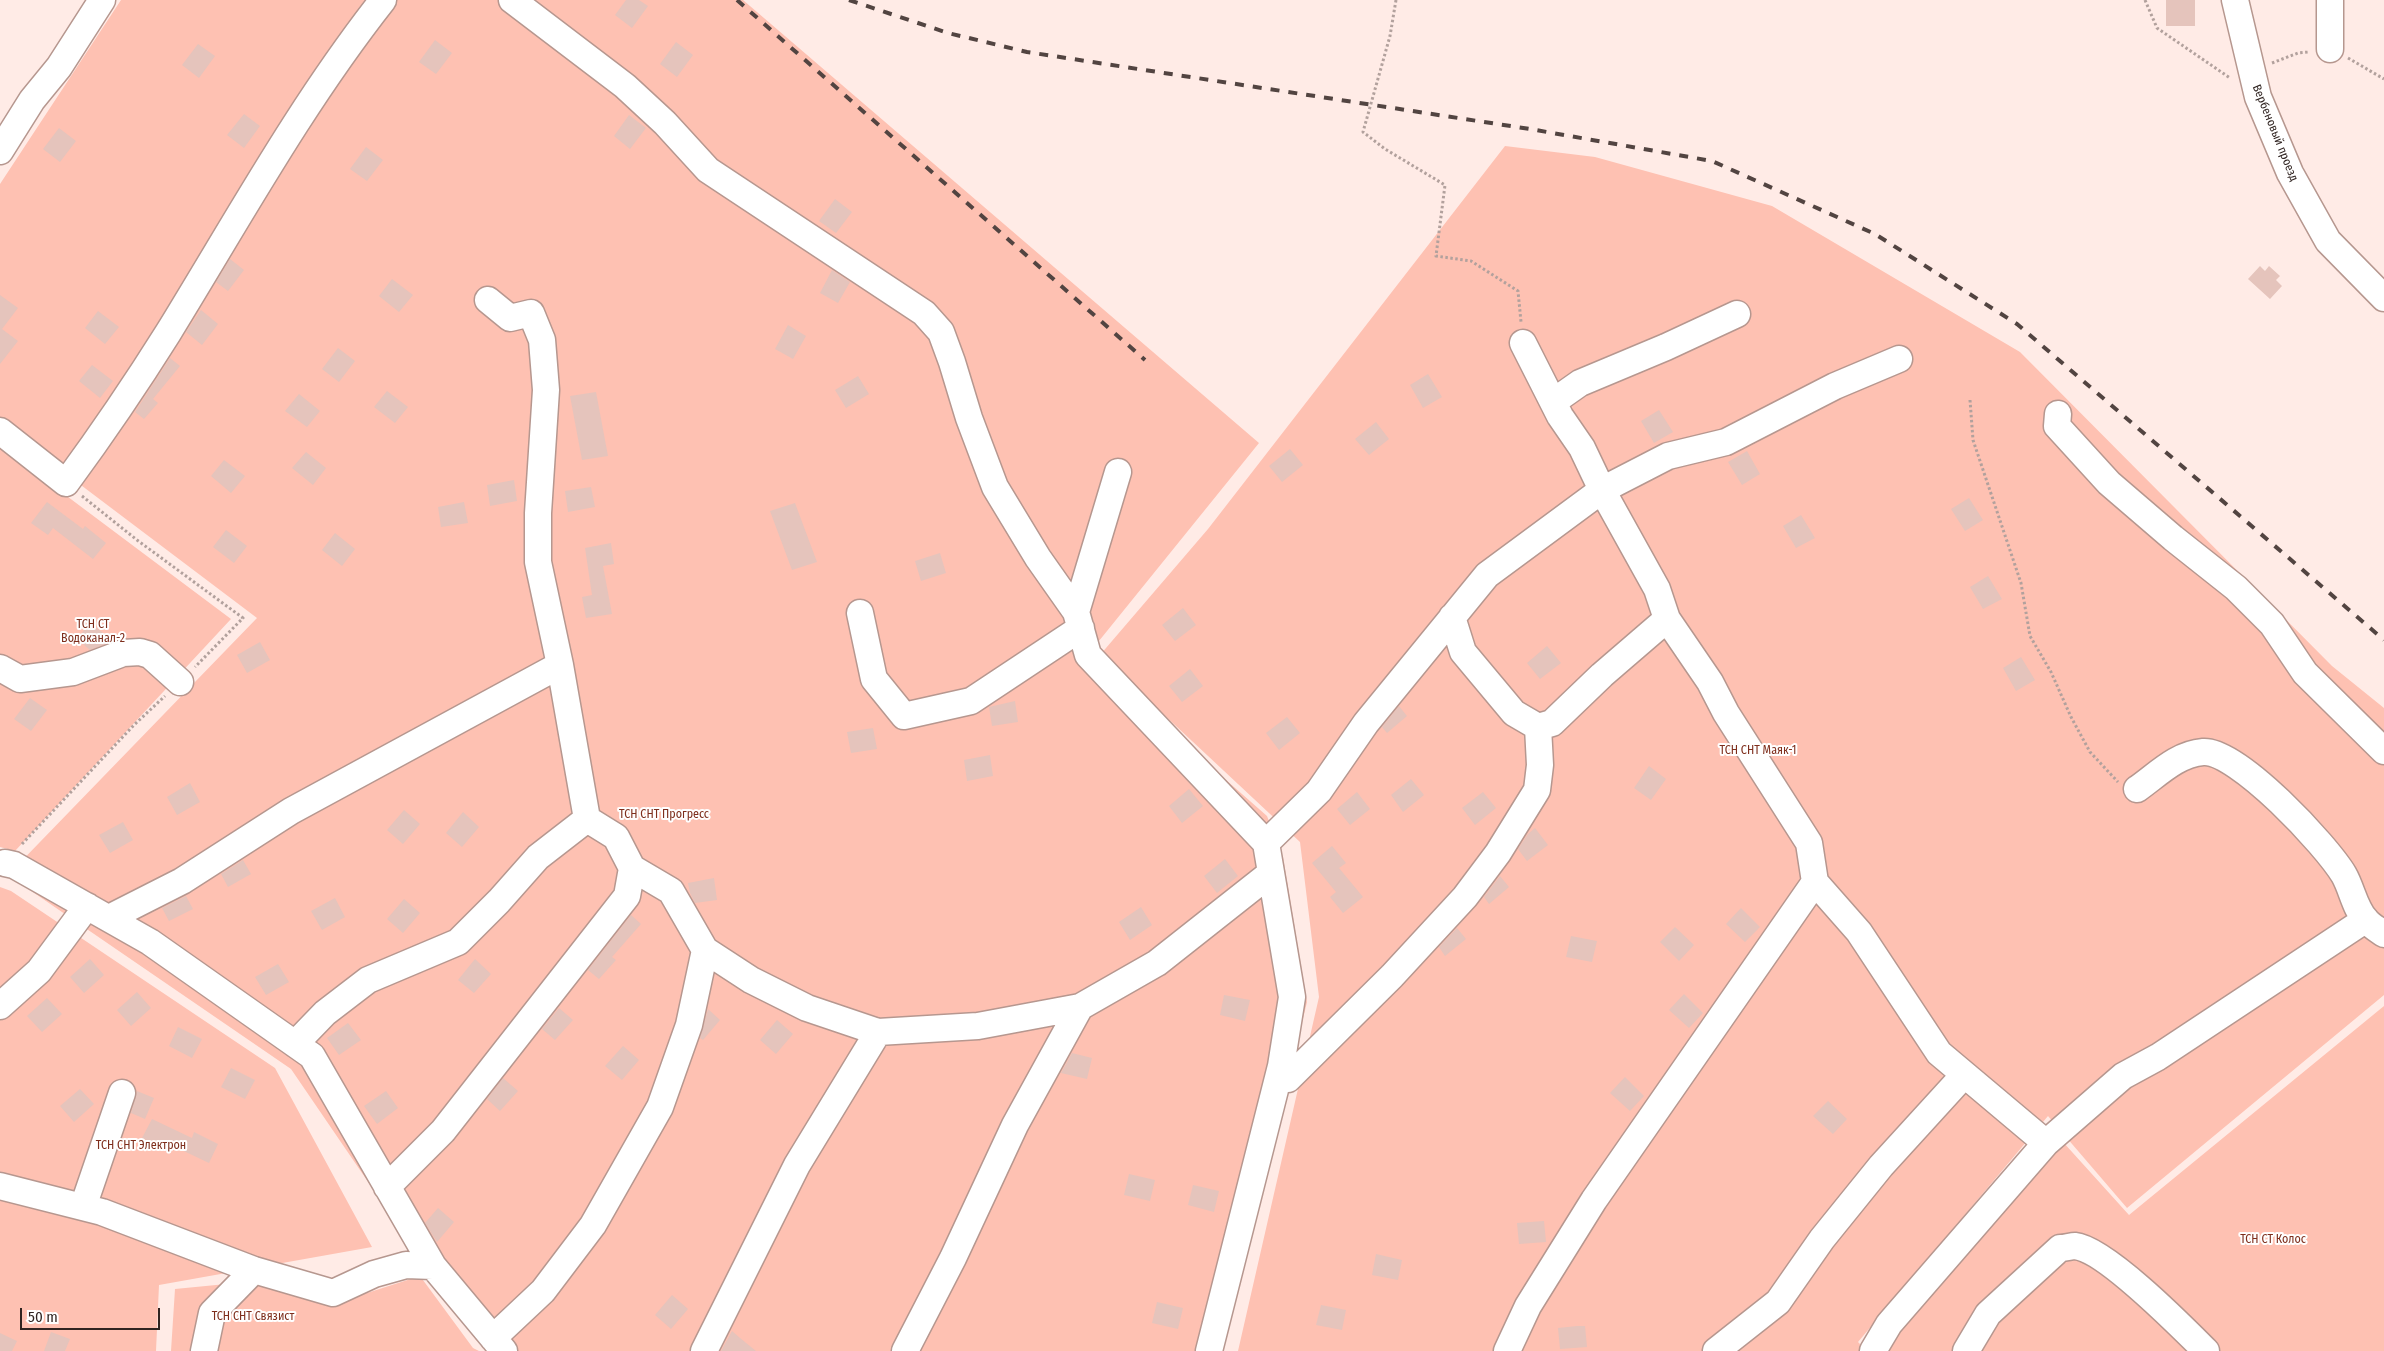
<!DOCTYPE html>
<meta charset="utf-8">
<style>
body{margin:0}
#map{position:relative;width:2384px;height:1351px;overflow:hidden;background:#ffebe6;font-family:"Fira Sans Condensed",sans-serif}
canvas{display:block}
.scale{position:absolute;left:20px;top:1308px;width:140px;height:22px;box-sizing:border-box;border:2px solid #302421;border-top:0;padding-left:6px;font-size:15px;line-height:18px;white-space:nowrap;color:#302421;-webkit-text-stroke:4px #fff;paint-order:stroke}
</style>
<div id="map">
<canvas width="2384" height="1351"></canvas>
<div class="scale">50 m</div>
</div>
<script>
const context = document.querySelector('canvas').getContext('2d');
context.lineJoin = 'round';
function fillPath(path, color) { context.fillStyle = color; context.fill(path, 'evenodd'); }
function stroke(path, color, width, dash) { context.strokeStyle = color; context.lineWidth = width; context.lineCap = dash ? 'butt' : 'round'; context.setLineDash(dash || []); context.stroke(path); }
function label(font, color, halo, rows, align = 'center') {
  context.font = font + ' "Fira Sans Condensed",sans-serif'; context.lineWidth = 4; context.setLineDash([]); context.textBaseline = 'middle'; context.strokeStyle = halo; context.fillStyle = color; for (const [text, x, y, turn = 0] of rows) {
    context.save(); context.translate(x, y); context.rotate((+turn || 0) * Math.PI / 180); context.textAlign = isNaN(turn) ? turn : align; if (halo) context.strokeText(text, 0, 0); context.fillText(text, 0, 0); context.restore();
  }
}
fillPath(new Path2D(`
 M121 0H743L1259 443 1086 657 1267 816 1283 857 1307 1002 1223 1351H494L476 1340 291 1069 8 875 257 618 0 424V184Z
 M1505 146 1595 157 1772 206 2020 352 2332 666 2384 708V995L2127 1208 2048 1116 1858 1342 1867 1351H1238L1319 997 1300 842 1100 655 1208 529Z
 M0 446 231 619 15 851 0 847Z
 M0 887 11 891 275 1068 372 1247 159 1285 156 1351H0Z
 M2384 1006V1351H1881L2063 1142 2129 1215Z
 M420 1276 473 1348 479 1351H171L175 1289 257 1281 339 1302Z`), '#fec1b2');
fillPath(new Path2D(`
 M626 0H639L648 6 632 28 615 15Z
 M2166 0H2195V26H2166Z
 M435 40 452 53 436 74 419 62Z
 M676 42 693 55 677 77 660 64Z
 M198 44 215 56 199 78 182 65Z
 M244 114 260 126 244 148 227 135Z
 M629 115 646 128 630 149 614 136Z
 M59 128 76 141 60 162 43 149Z
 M366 147 383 160 367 181 350 169Z
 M835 199 852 212 836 233 819 221Z
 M230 259 244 270 228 291 216 282Z
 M2260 266 2265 271 2269 266 2280 276 2276 280 2282 286 2270 299 2248 279Z
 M832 270 850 282 838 303 820 293Z
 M392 279 413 295 399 312 379 296Z
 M0 295 18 308 2 329 18 341 0 364Z
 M201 310 218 324 202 345 186 332Z
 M98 311 119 327 105 344 85 328Z
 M788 325 806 336 793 359 775 349Z
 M338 348 355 361 339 382 322 369Z
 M170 358 180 366 153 399 158 403 144 419 135 412Z
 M92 365 113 381 100 398 79 381Z
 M1428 374 1442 397 1423 408 1410 385Z
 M858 376 869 394 846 408 835 390Z
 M387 391 408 407 395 423 374 407Z
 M596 392 608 456 582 460 570 396Z
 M299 394 320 411 307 427 285 411Z
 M1659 410 1673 432 1654 443 1641 421Z
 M1376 422 1389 439 1369 455 1355 439Z
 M1290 449 1303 465 1282 482 1269 466Z
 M1747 451 1760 474 1742 485 1728 462Z
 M306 452 326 468 313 485 292 468Z
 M224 460 245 476 231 493 211 476Z
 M514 480 517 501 490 506 487 485Z
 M591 487 595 507 568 512 565 491Z
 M1969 498 1983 520 1965 531 1951 509Z
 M47 502 83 529 85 526 106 543 93 559 53 528 48 535 31 523Z
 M464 502 468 523 441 527 438 507Z
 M795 503 817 562 792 570 770 511Z
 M1801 515 1815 538 1796 548 1783 526Z
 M226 530 247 546 234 563 213 547Z
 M335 533 355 549 342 566 322 550Z
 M611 543 614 564 603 566 612 614 586 618 582 597 592 595 585 548Z
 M940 553 946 573 921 581 915 561Z
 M1988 576 2002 599 1983 609 1970 587Z
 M1183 608 1196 625 1175 641 1162 625Z
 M90 623 111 639 108 643 90 650 77 639Z
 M260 642 270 660 247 673 237 655Z
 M1547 646 1561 663 1540 679 1527 663Z
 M2021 657 2035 680 2016 691 2003 668Z
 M1190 669 1203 686 1182 702 1169 686Z
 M30 698 47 710 31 731 14 719Z
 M1015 701 1018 722 992 726 989 707Z
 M1399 706 1407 716 1387 733 1382 727Z
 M1287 717 1300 733 1279 750 1266 733Z
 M873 728 877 749 851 753 847 732Z
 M990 755 993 776 967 781 964 760Z
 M1649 766 1666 779 1651 800 1634 788Z
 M1411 779 1424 795 1403 812 1391 795Z
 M190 783 200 802 177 815 167 797Z
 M1189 789 1203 806 1182 823 1169 806Z
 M1357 792 1370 809 1350 825 1337 809Z
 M1483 792 1496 808 1475 825 1462 808Z
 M404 810 420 824 403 844 387 830Z
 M463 812 479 827 462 847 446 833Z
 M123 822 133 840 110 853 99 835Z
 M1535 828 1548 845 1527 861 1518 849 1528 834Z
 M1332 846 1346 863 1339 868 1363 897 1343 913 1330 897 1336 892 1312 863Z
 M1225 859 1238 876 1217 893 1204 876Z
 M243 860 251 874 228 887 221 874Z
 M1500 876 1509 887 1489 904 1484 897Z
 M714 878 717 900 695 903 690 893 688 883Z
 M186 896 193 909 169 921 162 908Z
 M335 898 345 917 322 930 311 911Z
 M404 899 420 913 403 933 387 919Z
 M1141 907 1152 925 1130 940 1119 922Z
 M1741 908 1760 927 1745 942 1726 924Z
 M631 915 641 924 612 957 616 960 599 979 588 970Z
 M1675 927 1694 945 1679 961 1660 942Z
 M1457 928 1466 939 1445 956 1439 947Z
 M1571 936 1597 941 1592 962 1566 957Z
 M90 959 104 975 84 993 70 977Z
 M475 959 491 974 474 993 458 980Z
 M278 964 289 982 266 995 255 977Z
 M137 992 151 1008 131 1026 117 1010Z
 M1684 994 1703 1013 1689 1028 1669 1010Z
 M1224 995 1250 1000 1245 1021 1220 1015Z
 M47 998 62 1014 42 1032 27 1016Z
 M559 1008 573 1020 555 1040 542 1029Z
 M708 1009 720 1020 703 1040 700 1038Z
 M777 1020 793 1034 776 1054 760 1040Z
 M348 1023 361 1040 339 1055 327 1038Z
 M178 1027 202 1039 192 1058 169 1046Z
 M623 1046 639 1060 622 1080 605 1066Z
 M1072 1053 1092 1058 1087 1079 1061 1073Z
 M231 1068 255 1080 245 1099 221 1087Z
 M1625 1077 1644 1096 1630 1111 1610 1093Z
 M503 1078 518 1091 500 1111 487 1099Z
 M80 1089 94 1104 74 1122 60 1106Z
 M137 1091 154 1098 145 1119 131 1113Z
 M386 1091 398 1108 377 1124 364 1106Z
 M1828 1101 1847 1119 1833 1134 1813 1116Z
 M152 1119 192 1138 194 1132 218 1144 209 1163 169 1144 166 1149 142 1138Z
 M1129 1174 1155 1180 1150 1201 1124 1195Z
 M1193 1185 1219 1191 1214 1212 1188 1205Z
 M438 1208 454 1222 437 1242 425 1223Z
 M1544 1221 1546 1242 1519 1244 1517 1223Z
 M1376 1254 1402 1260 1398 1280 1372 1275Z
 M672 1295 688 1309 671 1329 655 1315Z
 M1157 1302 1183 1308 1178 1329 1152 1323Z
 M1321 1305 1346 1310 1342 1330 1316 1325Z
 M1577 1326H1585L1587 1347 1560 1349 1558 1328Z
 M732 1331 740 1338 756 1351H721Z
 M51 1332 70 1339 65 1351H44Z
 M0 1333 17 1341 12 1351H0Z`), '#e5c4bc');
const minor = new Path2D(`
 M512 0 625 86 665 123 708 170 924 313 941 332 952 362 969 418 995 487 1038 558 1076 612
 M2235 0 2258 97 2290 173 2328 241 2384 298
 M2330 0V49
 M0 151 32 100 59 67 102 0
 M488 300 510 318 531 313 542 340 546 390 538 513V562L560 665 587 819
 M1523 343 1560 416 1582 448 1602 490 1657 589 1667 619
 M1553 402 1580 383 1666 347 1737 314
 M2058 414 2057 426 2109 483 2173 538 2236 588 2272 624 2305 673 2384 751
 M0 431 66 483C102 434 136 384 168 333 237 221 301 104 383 0
 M1118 472 1076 612 1088 655 1266 843 1292 997 1281 1066 1209 1351
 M860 613 874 679 904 716 971 701 1081 628
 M1452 617 1463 652 1514 713 1538 727 1552 723 1602 675 1667 619 1710 682 1726 713 1809 843 1815 882 1859 932 1939 1053 2046 1143
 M0 668 20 679 73 672 123 653 140 652 150 655 180 682
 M2137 789C2157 775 2177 754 2203 752 2237 749 2327 846 2344 875 2352 889 2355 909 2366 920 2370 925 2378 930 2384 934
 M1266 843 1319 791 1366 723 1487 575 1602 490 1668 456 1726 442 1835 386 1899 359
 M5 863 14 865 150 942 312 1056 433 1266 504 1351
 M109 918 182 881 291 811 560 665
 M705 950 751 980 807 1008 878 1032 978 1026 1080 1007 1157 963 1271 873
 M0 1006 39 971 87 906
 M295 1044 325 1013 368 980 458 942 499 901 538 857 587 819 616 837 632 868 627 896 443 1131 387 1187
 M1278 1079H1288L1392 976 1465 897 1498 853 1537 790 1540 765 1538 727
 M0 1186 102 1212 254 1270 333 1293 374 1274 406 1265 433 1266
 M83 1207 122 1093
 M493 1338 543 1291 593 1225 660 1107 689 1025 705 950 671 891 632 868
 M204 1351 212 1313 254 1270
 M704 1351 797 1165 878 1032
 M905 1351 953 1258 1015 1125 1080 1007
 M1507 1351 1528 1306 1594 1200 1815 882
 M1716 1351 1778 1302 1822 1239 1881 1166 1964 1075
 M1873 1351 1889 1324 2046 1143 2123 1076 2158 1057 2365 920
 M1966 1351 1988 1314 2060 1248C2065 1248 2071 1246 2075 1246 2105 1249 2183 1328 2206 1351`);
stroke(minor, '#b6978f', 29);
stroke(new Path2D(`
 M1396 0 1390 36 1363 132 1385 149 1445 185 1436 256 1471 261 1518 291 1521 322
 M2145 0 2157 28 2230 78
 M2348 58 2384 79
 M2272 63 2298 53 2309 52
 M1970 400 1973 440 2021 583 2030 636 2051 672 2071 717 2090 752 2118 782
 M82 496 137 540 243 618 195 667
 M22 844 134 725 165 696`), '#b2a19d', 3, [2.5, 2.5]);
stroke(minor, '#fff', 26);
stroke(new Path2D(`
 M737 0 1145 360
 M849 0 948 33 1027 52 1530 129 1712 161 1875 234 2017 324 2384 640`), '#524441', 4, [9, 9]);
label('12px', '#302421', '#fff', [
 ["Вербеновый проезд",2275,133,68]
]);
label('12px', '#7e2e1c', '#fff', [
 ["ТСН СТ",93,625],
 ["Водоканал-2",93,639],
 ["ТСН СНТ Маяк-1",1758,751],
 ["ТСН СНТ Прогресс",664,815],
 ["ТСН СНТ Электрон",141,1146],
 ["ТСН СТ Колос",2273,1240],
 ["ТСН СНТ Связист",253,1317]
]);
</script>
